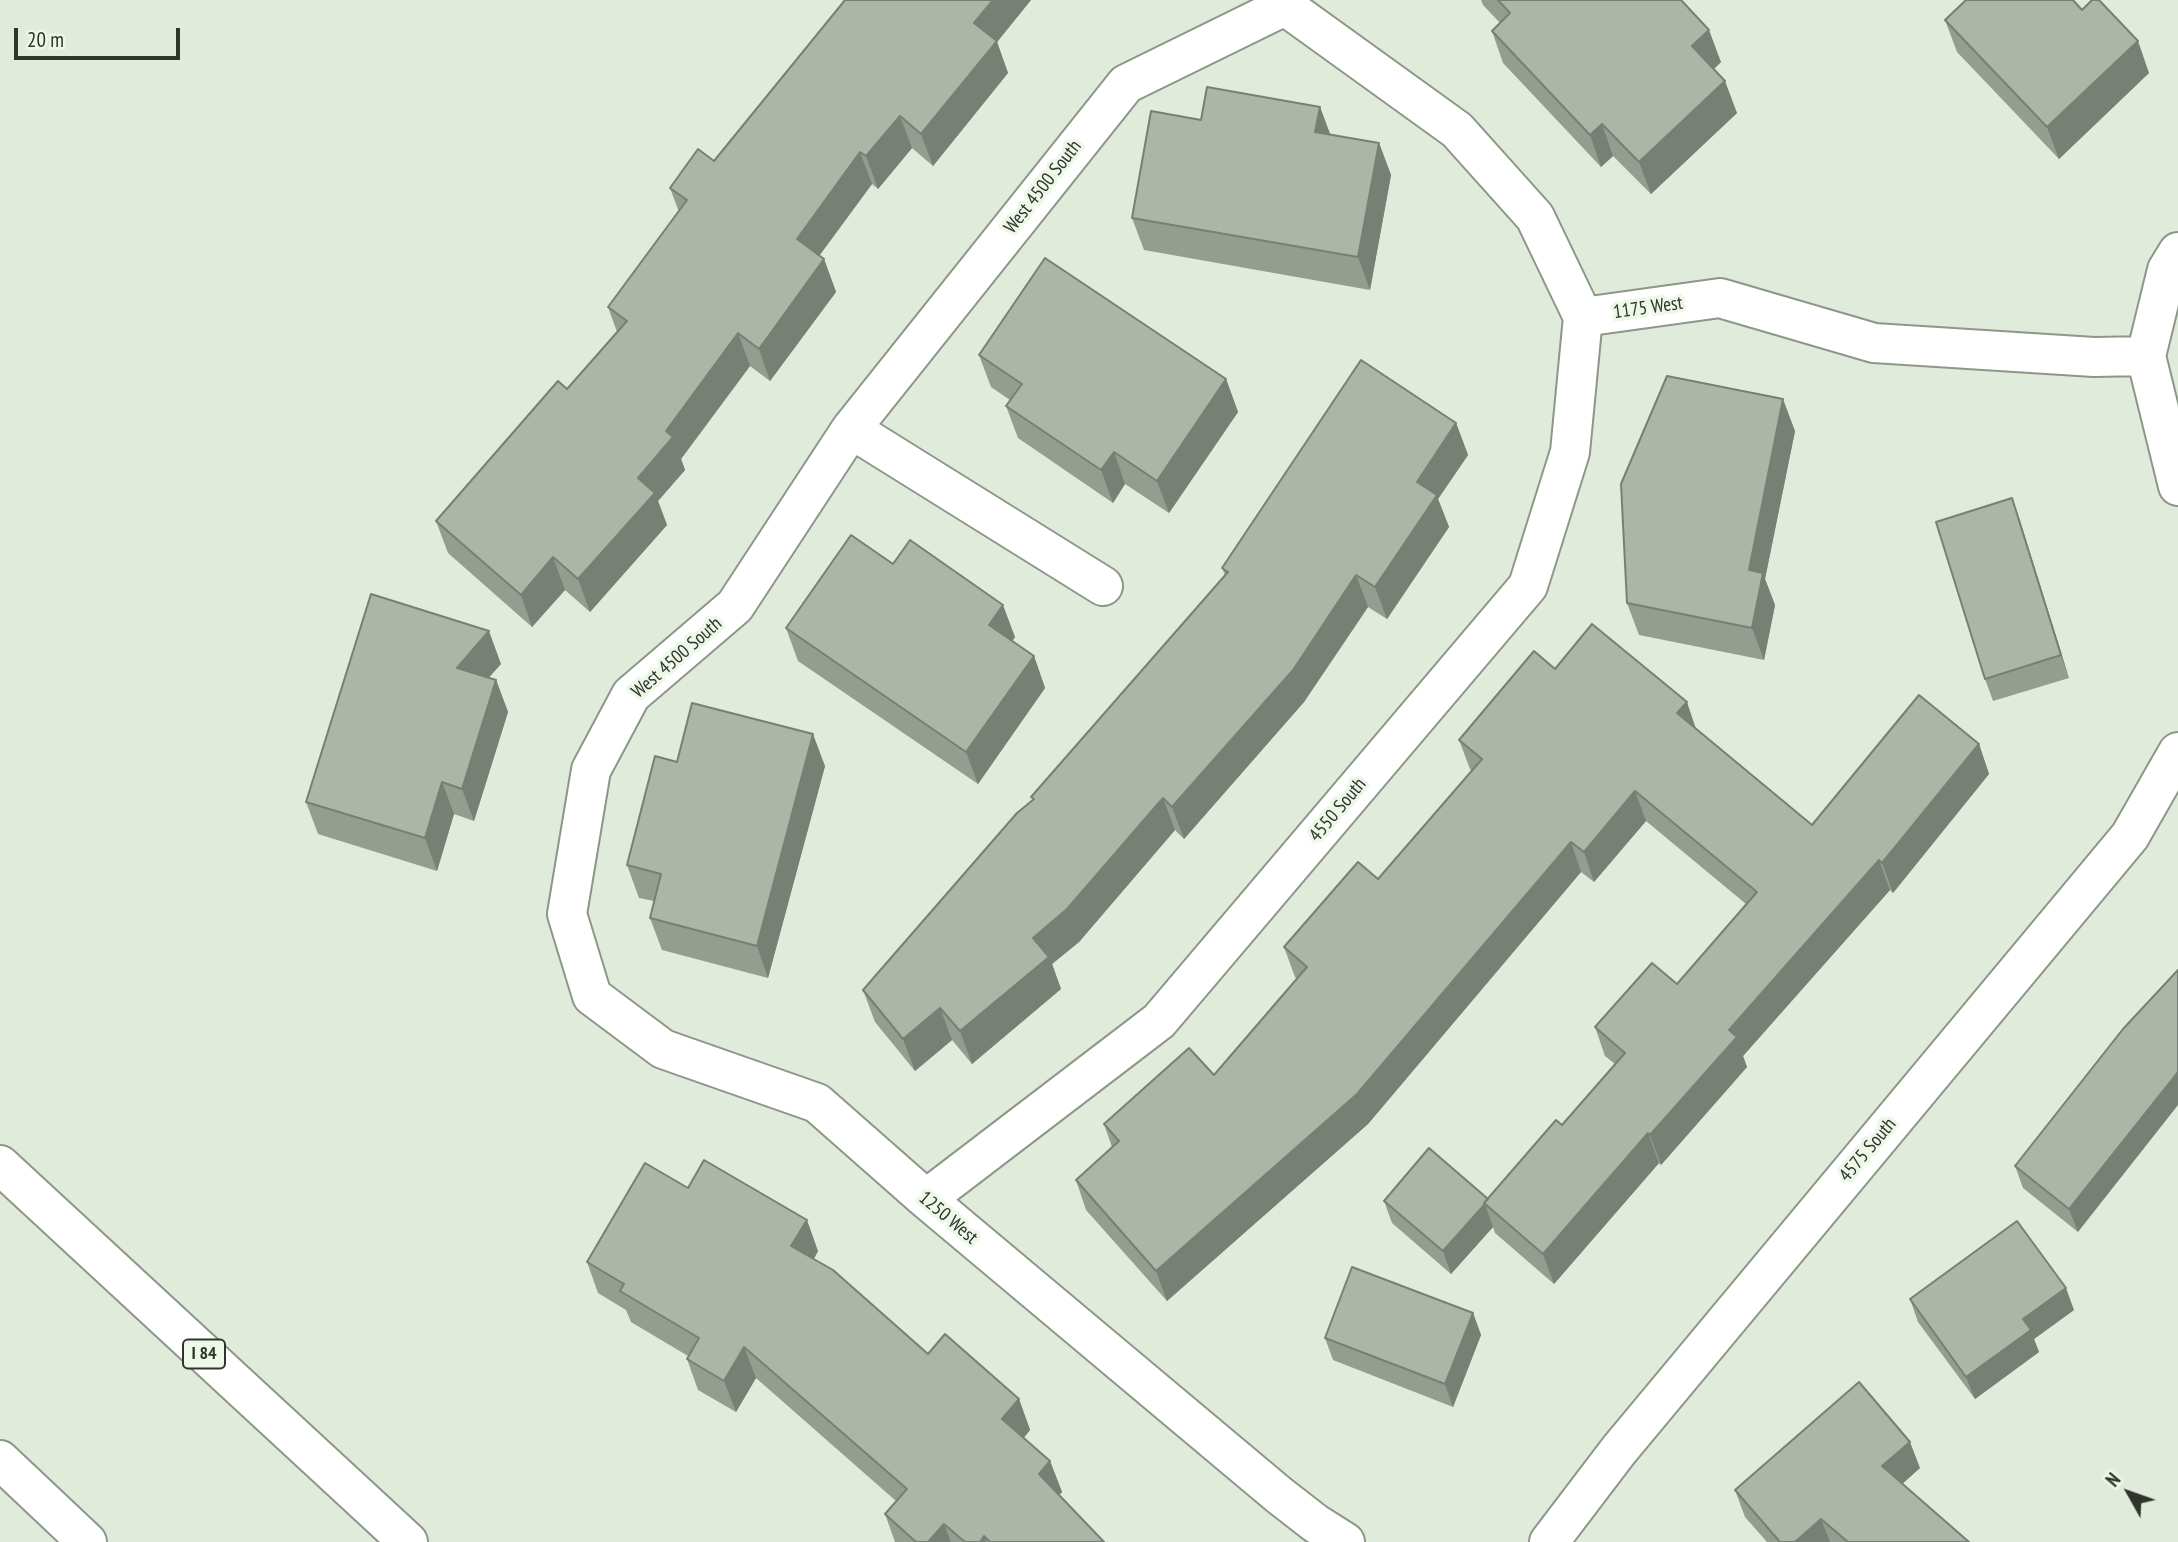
<!DOCTYPE html>
<style>
body{margin:0}
#map{position:relative;width:2178px;height:1542px;overflow:hidden;background:#e0ebdb;font-family:"PT Sans Narrow",sans-serif}
canvas{display:block}
.north{position:absolute;left:2094px;top:1458px;width:70px;height:70px;-webkit-text-stroke:5px #edf8e8;paint-order:stroke;rotate:310deg;font-size:19px;font-weight:700;line-height:28px;text-align:center;color:#2f342d}
.north::after{content:'';display:block;margin:auto;width:24px;height:32px;background:#2f342d;clip-path:polygon(50% 0,100% 100%,50% 72%,0 100%)}
.scale{position:absolute;left:14px;top:28px;width:166px;height:32px;box-sizing:border-box;border:4px solid #2f342d;border-top:0;padding-left:9px;font-size:21px;line-height:24px;white-space:nowrap;color:#2f342d;-webkit-text-stroke:5px #edf8e8;paint-order:stroke}
</style>
<div id="map">
<canvas width="2178" height="1542"></canvas>
<div class="north">N</div>
<div class="scale">20 m</div>
</div>
<script>
const context = document.querySelector('canvas').getContext('2d');
context.lineJoin = 'round';
function stroke(path, color, width, dash) { context.strokeStyle = color; context.lineWidth = width; context.lineCap = dash ? 'butt' : 'round'; context.setLineDash(dash || []); context.stroke(path); }
function fillPath(path, color) { context.fillStyle = color; context.fill(path, 'evenodd'); }
function label(font, color, halo, rows, align = 'center') {
  context.font = font + ' "PT Sans Narrow",sans-serif'; context.lineWidth = 7; context.setLineDash([]); context.textBaseline = 'middle'; context.strokeStyle = halo; context.fillStyle = color; for (const [text, x, y, turn = 0] of rows) {
    context.save(); context.translate(x, y); context.rotate((+turn || 0) * Math.PI / 180); context.textAlign = isNaN(turn) ? turn : align; if (halo) context.strokeText(text, 0, 0); context.fillText(text, 0, 0); context.restore();
  }
}
const minor = new Path2D(`
 M2178 252 2167 270 2146 356 2178 486
 M851 429 1103 586
 M926 1199 1159 1021 1528 586 1570 452 1583 317
 M1345 1542 1315 1523 1279 1495 926 1199 817 1103 663 1049 592 996 567 914 591 770 631 695 735 606 851 429 1126 84 1285 6 1457 130 1535 217 1583 317 1720 298 1874 343 2094 357 2146 356
 M1549 1542 1619 1450 2130 836 2178 752`);
const highway = new Path2D(`
 M0 1165 408 1542
 M0 1460 87 1542`);
stroke(minor, '#8d9788', 42);
stroke(highway, '#8d9788', 42);
stroke(minor, '#fff', 38);
stroke(highway, '#fff', 38);
fillPath(new Path2D(`
 M845 0H1031L997 42 1008 73 933 166 912 148 878 189 872 184 819 256 824 259 836 292 770 381 750 366 681 459 685 470 658 501 667 525 590 612 565 590 532 627 448 553 436 521 567 389 617 332 608 307 679 212 670 188 714 161Z
 M1481 0H1681L1721 62 1714 69 1737 113 1651 194 1613 156 1601 167 1503 63 1492 31 1500 23 1483 5Z
 M1945 20 2149 73 2059 159 1957 52Z
 M1320 107 1330 135 1379 143 1391 175 1370 290 1144 250 1132 218 1201 120Z
 M979 355 1226 379 1238 412 1169 513 1125 484 1113 503 1018 438 1006 406 1010 400 991 387Z
 M1456 423 1468 455 1438 499 1449 527 1387 619 1368 607 1304 702 1184 839 1175 830 1079 942 1052 964 1061 989 972 1064 952 1040 915 1071 875 1022 863 990 1033 800 1031 797 1225 575 1222 568Z
 M1795 431 1765 579 1775 605 1764 660 1639 635 1627 603Z
 M2012 498 2020 521 2069 678 1993 701 1985 679Z
 M893 564 1015 637 1012 641 1034 656 1045 688 978 784 798 661 786 628Z
 M501 664 488 678 496 680 508 712 474 821 454 814 437 871 318 834 306 802Z
 M1555 669 1696 729 1812 825 1979 744 1989 774 1893 893 1890 890 1743 1056 1747 1067 1661 1165 1659 1163 1554 1284 1495 1233 1493 1227 1451 1274 1392 1223 1384 1201 1488 1199 1562 1125 1615 1064 1605 1056 1595 1027 1677 984 1746 904 1646 821 1594 882 1581 872 1368 1124 1167 1301 1086 1210 1076 1180 1112 1147 1104 1124 1214 1075 1297 979 1295 977 1284 947 1378 879 1472 771 1470 769 1459 740Z
 M677 762 825 766 768 978 662 950 650 918 654 901 639 898 627 865Z
 M2123 1029 2078 1232 2023 1188 2015 1166Z
 M688 1188 818 1251 814 1259 928 1354 1019 1399 1030 1430 1024 1438 1050 1461 1062 1492 1059 1495 1104 1542H895L885 1514 896 1501 756 1378 736 1412 698 1390 687 1359 688 1356 631 1322 626 1310 598 1293 587 1262Z
 M1910 1299 2074 1310 2034 1339 2039 1352 1975 1399 1918 1322Z
 M1473 1313 1481 1335 1453 1407 1333 1360 1325 1338Z
 M1920 1468 1902 1484 1969 1542H1767L1745 1517 1735 1490Z`), '#949d90');
fillPath(new Path2D(`
 M993 0H1031L997 42 1008 73 933 166 921 134 974 23Z
 M1709 30 1721 62 1704 78 1692 46Z
 M2138 41 2149 73 2059 159 2047 127Z
 M1725 81 1737 113 1651 194 1639 162Z
 M1320 107 1332 139 1315 132Z
 M900 116 912 148 878 189 866 156Z
 M1602 124 1613 156 1601 167 1590 135Z
 M1379 143 1391 175 1370 290 1358 257Z
 M860 152 872 184 808 271 797 239Z
 M824 259 836 292 770 381 759 349Z
 M738 333 750 366 681 459 685 470 658 501 667 525 590 612 578 579 666 431Z
 M1226 379 1238 412 1169 513 1157 481Z
 M1783 399 1795 431 1765 579 1775 605 1764 660 1752 628 1749 570Z
 M1456 423 1468 455 1438 499 1449 527 1387 619 1375 587 1417 482Z
 M1114 452 1125 484 1113 503 1101 470Z
 M2012 498 2020 521 2069 678 2061 655Z
 M553 557 565 590 532 627 521 595Z
 M1356 575 1368 607 1304 702 1184 839 1172 807Z
 M1003 605 1015 637 1001 658 989 625Z
 M489 631 501 664 469 700 457 668Z
 M1034 656 1045 688 978 784 966 752Z
 M496 680 508 712 474 821 462 789Z
 M1687 702 1697 732 1677 713Z
 M813 734 825 766 768 978 757 946Z
 M1979 744 1989 774 1893 893 1882 863Z
 M442 782 454 814 437 871 425 838Z
 M1635 791 1646 821 1594 882 1584 852Z
 M1163 798 1175 830 1079 942 1052 964 1061 989 972 1064 960 1031 1033 938Z
 M1571 842 1581 872 1368 1124 1167 1301 1156 1271Z
 M1879 860 1890 890 1743 1056 1747 1067 1661 1165 1650 1135 1729 1030Z
 M940 1008 952 1040 915 1071 903 1039Z
 M2178 1072V1105L2078 1232 2069 1209Z
 M1648 1133 1659 1163 1554 1284 1543 1254Z
 M1485 1204 1493 1227 1451 1274 1443 1251Z
 M807 1220 818 1251 803 1277 791 1246Z
 M2066 1288 2074 1310 2034 1339 2039 1352 1975 1399 1966 1377 2023 1319Z
 M1473 1313 1481 1335 1453 1407 1445 1384Z
 M744 1347 756 1378 736 1412 724 1381Z
 M1019 1399 1030 1430 1013 1450 1002 1419Z
 M1910 1442 1920 1468 1892 1493 1882 1466Z
 M1050 1461 1062 1492 1050 1505 1039 1474Z
 M1821 1519 1830 1542H1795Z
 M944 1524 951 1542H928Z
 M984 1536 987 1542H980Z`), '#787f75');
const building = new Path2D(`
 M845 0H993L974 23 997 41 921 134 900 116 866 156 860 152 797 239 824 259 759 349 738 333 666 431 673 437 638 478 655 493 578 579 553 557 521 595 436 521 558 381 567 389 627 321 608 307 687 200 670 188 698 149 714 161Z
 M1498 0H1681L1709 30 1692 46 1725 81 1639 162 1602 124 1590 135 1492 31 1510 13Z
 M1966 0H2073L2082 10 2092 0H2099L2138 41 2047 127 1945 20Z
 M1207 87 1320 107 1315 132 1379 143 1358 257 1132 218 1151 111 1201 120Z
 M1045 258 1226 379 1157 481 1114 452 1101 470 1006 406 1022 384 979 355Z
 M1361 360 1456 423 1417 482 1437 495 1375 587 1356 575 1293 670 1172 807 1163 798 1067 909 1033 938 1049 957 960 1031 940 1008 903 1039 863 990 1017 813 1034 799 1031 797 1228 572 1222 568Z
 M1667 376 1783 399 1749 570 1763 573 1752 628 1627 603 1621 484Z
 M2012 498 2061 655 1985 679 1936 522Z
 M851 535 893 564 910 540 1003 605 989 625 1034 656 966 752 786 628Z
 M371 594 489 631 457 668 496 680 462 789 442 782 425 838 306 802Z
 M1592 624 1687 702 1677 713 1812 825 1919 695 1979 744 1882 863 1879 860 1729 1030 1737 1037 1650 1135 1648 1133 1543 1254 1484 1203 1556 1120 1562 1125 1625 1053 1595 1027 1652 963 1677 984 1757 892 1635 791 1584 852 1571 842 1357 1094 1156 1271 1076 1180 1119 1141 1104 1124 1189 1048 1214 1075 1307 967 1284 947 1358 862 1378 879 1482 759 1459 740 1534 651 1555 669Z
 M692 703 813 734 757 946 650 918 661 874 627 865 655 756 677 762Z
 M2178 970V1072L2069 1209 2015 1166 2123 1029Z
 M1429 1148 1488 1199 1484 1203 1485 1204 1443 1251 1384 1201Z
 M704 1160 807 1220 791 1246 833 1270 928 1354 945 1334 1019 1399 1002 1419 1050 1461 1039 1474 1104 1542H990L984 1536 980 1542H965L944 1524 928 1542H916L885 1514 907 1489 744 1347 724 1381 687 1359 699 1338 620 1291 624 1284 587 1262 645 1163 688 1188Z
 M2017 1221 2066 1288 2023 1319 2031 1330 1966 1377 1910 1299Z
 M1352 1267 1473 1313 1445 1384 1325 1338Z
 M1859 1382 1910 1442 1882 1466 1969 1542H1848L1821 1519 1795 1542H1780L1735 1490Z`);
fillPath(building, '#acb6a7');
stroke(building, '#787f75', 2);
for (const [x, y, w] of [
 [204,1354,42]
]) { const box = new Path2D(); box.roundRect(x - w / 2, y - 14.5, w, 29, 5); context.fillStyle = '#edf8e8'; context.fill(box); stroke(box, '#2f342d', 2); }
label('bold 18px', '#2f342d', null, [
 ["I 84",204,1354]
]);
label('19px', '#2f342d', '#edf8e8', [
 ["West 4500 South",1043,187,-52],
 ["1175 West",1648,308,-8],
 ["West 4500 South",677,658,-41],
 ["4550 South",1338,810,-50],
 ["4575 South",1868,1150,-50],
 ["1250 West",948,1218,40]
]);
</script>
